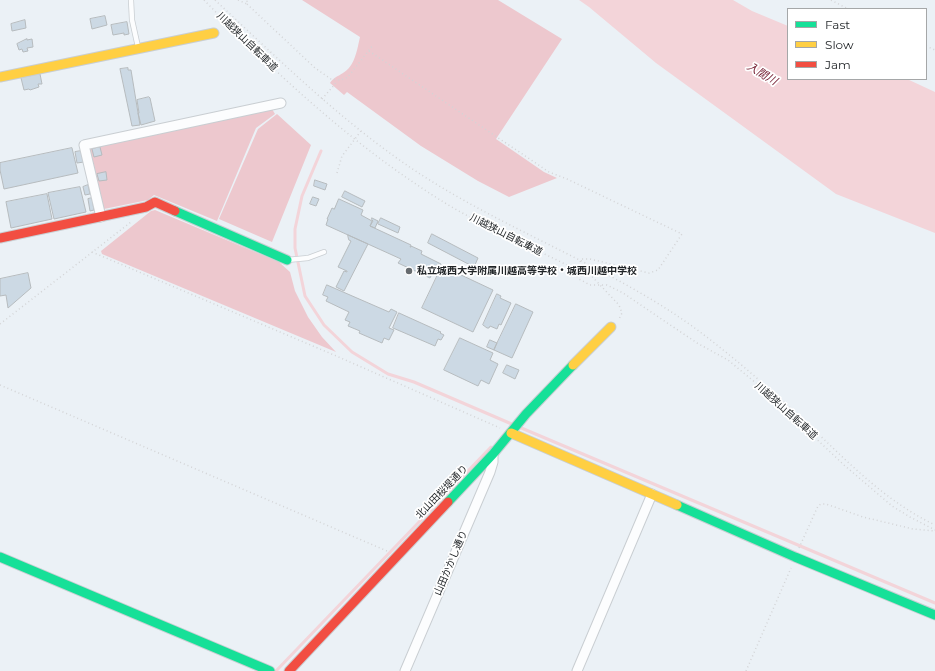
<!DOCTYPE html>
<meta charset="utf-8">
<style>
body{margin:0}
#map{position:relative;width:935px;height:671px;overflow:hidden;background:#ebf1f6;font-family:Montserrat,sans-serif}
canvas{display:block}
.legend{position:absolute;left:787px;top:8px;width:140px;height:72px;box-sizing:border-box;background:#fff;border:1px solid #a5a7a8;margin:0;padding:5px 7px;list-style:none;font-size:12px;color:#1f2326}
.legend li{display:flex;align-items:center;gap:8px;height:20px}
.legend b{width:20px;border:1px solid #a5a7a8}
</style>
<div id="map">
<canvas width="935" height="671"></canvas>
<ul class="legend">
<li><b style="height:5px;background:#16e098"></b>Fast</li>
<li><b style="height:5px;background:#ffcf43"></b>Slow</li>
<li><b style="height:5px;background:#f24e42"></b>Jam</li>
</ul>
</div>
<script>
const context = document.querySelector('canvas').getContext('2d');
context.lineJoin = 'round';
function fillPath(path, color) { context.fillStyle = color; context.fill(path, 'evenodd'); }
function stroke(path, color, width, dash) { context.strokeStyle = color; context.lineWidth = width; context.lineCap = dash ? 'butt' : 'round'; context.setLineDash(dash || []); context.stroke(path); }
function label(font, color, halo, rows, align = 'center') {
  context.font = font + ' Montserrat,"Noto Sans JP",sans-serif'; context.lineWidth = 3.5; context.setLineDash([]); context.textBaseline = 'middle'; context.strokeStyle = halo; context.fillStyle = color; for (const [text, x, y, turn = 0] of rows) {
    context.save(); context.translate(x, y); context.rotate((+turn || 0) * Math.PI / 180); context.textAlign = isNaN(turn) ? turn : align; if (halo) context.strokeText(text, 0, 0); context.fillText(text, 0, 0); context.restore();
  }
}
fillPath(new Path2D(`
 M302 0H498L562 39 496 139 544 172 557 178 509 197 478 181 421 146 347 92 344 95 330 83C334 77 337 77 343 73 355 66 357 50 360 37Z
 M272 109 275 114 256 128 217 221 154 195 148 200 104 209 89 149 91 146Z
 M277 114 311 145 272 242 219 219 258 129Z
 M155 210 279 262 290 272 295 291 308 317 322 337 336 352 102 254 101 251 151 211Z`), '#edc8ce');
fillPath(new Path2D(`
 M579 0H733L752 11 788 26V79H907L935 92V233L836 194 656 63 589 7Z`), '#f3d4d9');
stroke(new Path2D(`
 M321 151 302 196 295 229V248L305 296 324 325 352 352 388 374 414 382 514 425
 M519 427 935 603
 M276 671 491 447`), '#f3d4d9', 3);
const building = new Path2D(`
 M105 16 107 25 92 29 90 19Z
 M25 20 26 28 12 31 11 24Z
 M127 22 129 34 124 35V33L113 35 111 25Z
 M27 39V40L32 39 33 47 27 48 28 51 23 52 22 49 19 50 17 44Z
 M128 68V70H131L140 125 132 126 120 69Z
 M40 74 42 84H38L39 87 30 90 29 89 24 90 21 78Z
 M149 97 150 98 155 121 141 125 138 113H139L137 100Z
 M100 147 102 155 94 157 92 149Z
 M72 148 78 173 4 189 0 170V163Z
 M81 151 84 162 77 163 75 152Z
 M106 172 107 180 99 181 97 174Z
 M315 180 327 184 325 190 314 186Z
 M88 185 90 194 85 195 83 187Z
 M80 187 86 212 54 219 48 193Z
 M345 191 365 201 362 207 342 197Z
 M47 194 52 219 11 228 6 202Z
 M313 197 319 199 316 206 310 204Z
 M92 198 94 210 90 211 88 199Z
 M339 199 363 210 361 215 372 221 370 226 411 245 410 247H411V246L422 251 421 254 441 264 440 267 436 265 430 278 398 263 401 259 326 225 328 219H327L332 208 334 209Z
 M372 218 378 221 375 228 370 226 373 221 372 220Z
 M381 218 400 227 398 233 378 224Z
 M432 234 478 258 474 267 428 243Z
 M348 235 368 244 344 291 336 287 344 271 347 272V271L338 267 351 241 349 240Z
 M442 266 493 290 473 332 422 308Z
 M28 273 31 288 8 308 6 295 0 296V279Z
 M327 285 389 312 391 309 397 312 389 328 394 330 389 340 384 338 382 343 359 333 360 331 348 326 350 322 345 320 349 312 326 301 328 297 323 295Z
 M497 294 501 296 500 298 511 303 501 325 499 324 497 329 490 326 489 328H487L483 325Z
 M516 304 533 312 512 358 494 350Z
 M399 313 441 332 440 333 444 335 441 340 438 339 435 346 393 328Z
 M460 338 493 353 490 360 498 364 489 384 481 380 478 386 444 370Z
 M490 340 497 343 494 350 487 347Z
 M507 365 519 370 515 379 503 373Z`);
fillPath(building, '#ccd9e4');
stroke(building, '#b6bbbe', 1);
const lane = new Path2D(`
 M131 0 132 20 138 47
 M287 260 308 258 324 252`);
const street = new Path2D(`
 M101 217 84 145 281 103
 M405 671 490 472 493 462V454
 M577 671 652 494`);
const fast = new Path2D(`
 M175 211 287 260
 M448 502 493 454 526 414 573 365
 M677 505 795 557 935 615
 M0 557 270 671`);
const slow = new Path2D(`
 M0 77 214 33
 M573 365 611 327
 M511 433 677 505`);
const jam = new Path2D(`
 M0 238 146 207 155 202 175 211
 M289 671 448 502`);
stroke(lane, '#c9ced2', 6);
stroke(street, '#c9ced2', 11);
stroke(fast, '#c9ced2', 11);
stroke(slow, '#c9ced2', 11);
stroke(jam, '#c9ced2', 11);
stroke(new Path2D(`
 M204 0C279 77 358 150 450 206 488 228 529 246 569 266L579 279 590 285H607L623 293 697 343 728 360 768 393 844 465 892 506 910 517 935 530
 M215 0C285 65 354 134 436 184 519 235 612 269 692 326 733 356 771 390 809 425 848 462 885 501 935 525
 M238 0 247 4V0
 M831 0 848 9
 M247 4 315 68 331 79 341 80 348 77 373 45
 M926 46 935 50
 M369 51 549 172 567 179 682 234 658 270 649 273 590 259H582L580 261 583 267 619 305 622 313 619 319
 M322 99 335 84 336 81
 M337 173 342 156 361 131
 M92 252 334 355 500 428
 M0 324 131 222
 M0 385 387 551
 M799 548 818 506 821 504H826L863 517 913 529 935 531
 M746 671 791 568`), '#d3d4d6', 1.5, [1, 3]);
stroke(lane, '#fcfdfe', 4.5);
stroke(street, '#fcfdfe', 9);
stroke(fast, '#16e098', 9);
stroke(slow, '#ffcf43', 9);
stroke(jam, '#f24e42', 9);
for (const [x, y, r, color] of [
 [409,271,4,"#666b6f"]
]) { const dot = new Path2D(); dot.arc(x, y, r, 0, 2 * Math.PI); context.fillStyle = color; context.fill(dot); stroke(dot, '#fff', 1.5); }
label('10px', '#1f2326', '#fff', [
 ["川越狭山自転車道",247,42,44],
 ["川越狭山自転車道",506,235,27],
 ["川越狭山自転車道",786,411,42],
 ["北山田桜堤通り",442,492,-46],
 ["山田かかし通り",451,563,-67]
]);
label('bold 10px', '#1f2326', '#fff', [
 ["私立城西大学附属川越高等学校・城西川越中学校",417,271]
], 'left');
label('italic 11px', '#741e32', '#fff', [
 ["入間川",762,74,31]
]);
</script>
